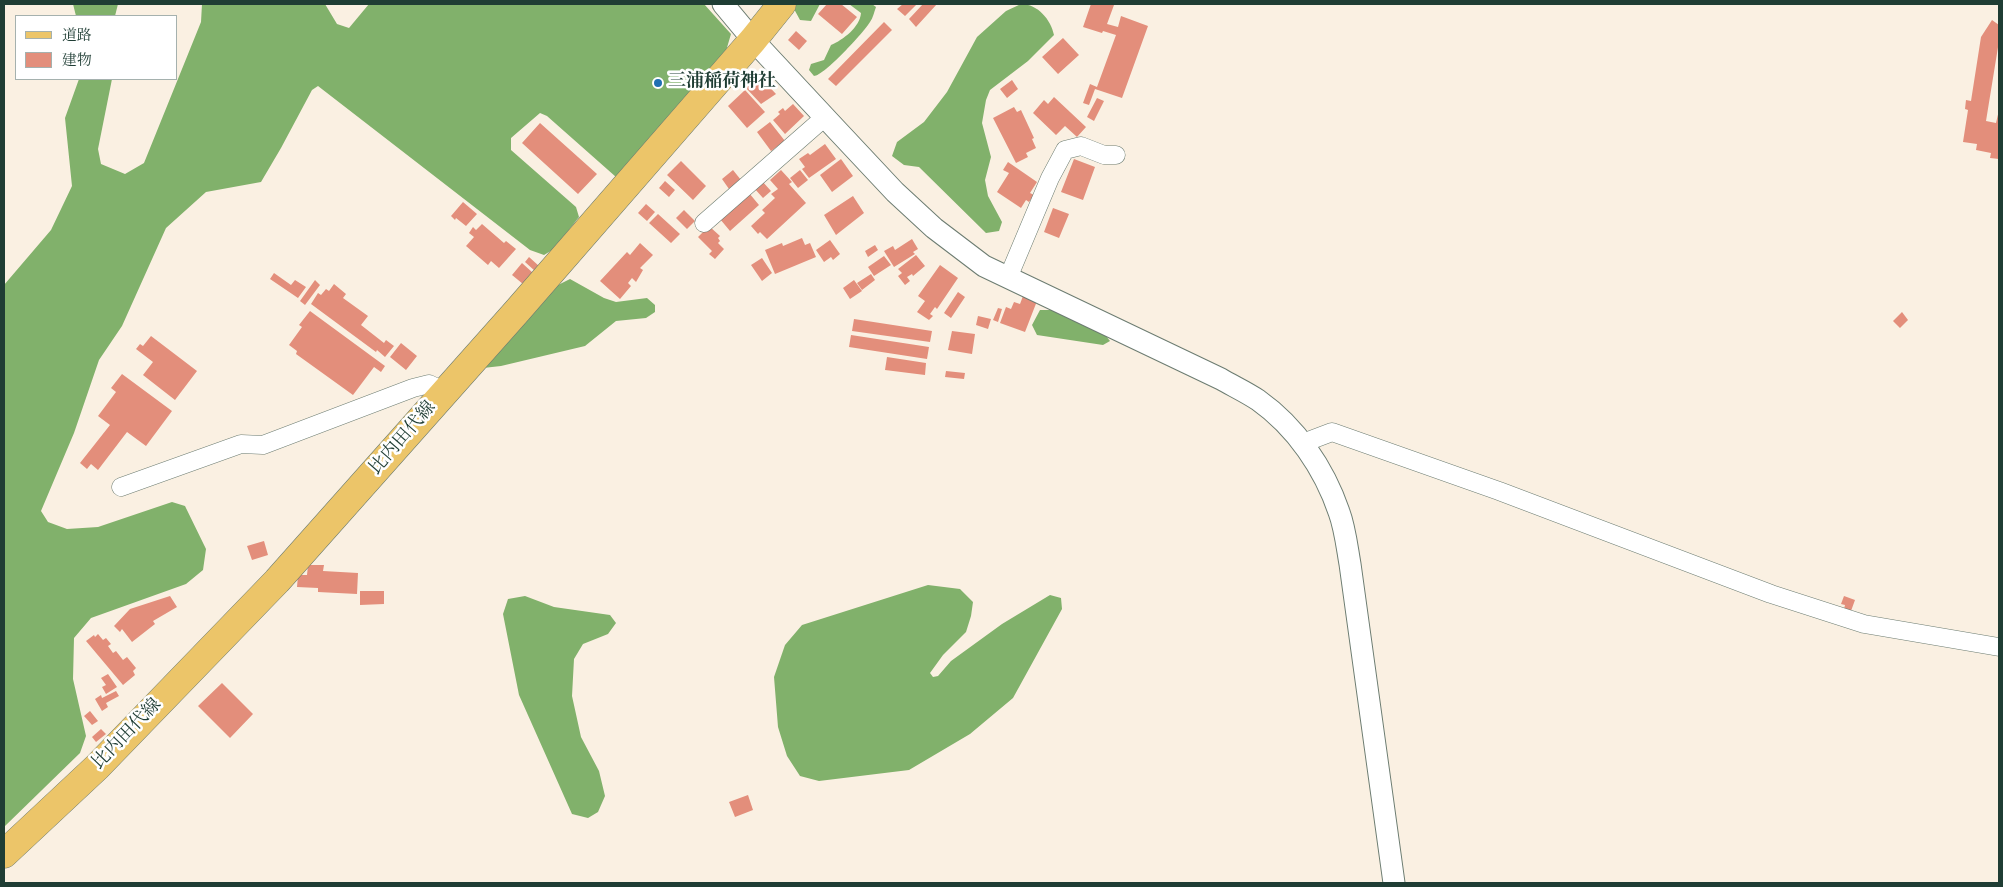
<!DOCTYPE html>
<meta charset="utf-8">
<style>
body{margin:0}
#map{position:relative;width:2003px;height:887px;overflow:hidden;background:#faf0e2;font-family:"Sorts Mill Goudy","Noto Serif JP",serif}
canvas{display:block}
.frame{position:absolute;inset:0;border:5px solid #1f3d34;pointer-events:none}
.legend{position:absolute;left:15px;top:15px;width:162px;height:65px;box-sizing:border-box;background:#fff;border:1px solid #a5b1ae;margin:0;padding:6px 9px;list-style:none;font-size:15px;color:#1f3d34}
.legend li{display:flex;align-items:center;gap:10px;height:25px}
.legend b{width:25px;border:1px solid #a5b1ae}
</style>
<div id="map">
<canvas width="2003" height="887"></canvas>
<div class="frame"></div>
<ul class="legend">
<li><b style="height:6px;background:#ecc569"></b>道路</li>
<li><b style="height:14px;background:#e38e7b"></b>建物</li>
</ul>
</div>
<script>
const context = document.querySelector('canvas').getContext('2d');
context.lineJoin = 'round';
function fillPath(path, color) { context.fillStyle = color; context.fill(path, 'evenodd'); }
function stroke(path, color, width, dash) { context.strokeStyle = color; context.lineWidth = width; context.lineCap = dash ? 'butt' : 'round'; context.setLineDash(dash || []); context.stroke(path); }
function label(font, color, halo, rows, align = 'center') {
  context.font = font + ' "Sorts Mill Goudy","Noto Serif JP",serif'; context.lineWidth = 5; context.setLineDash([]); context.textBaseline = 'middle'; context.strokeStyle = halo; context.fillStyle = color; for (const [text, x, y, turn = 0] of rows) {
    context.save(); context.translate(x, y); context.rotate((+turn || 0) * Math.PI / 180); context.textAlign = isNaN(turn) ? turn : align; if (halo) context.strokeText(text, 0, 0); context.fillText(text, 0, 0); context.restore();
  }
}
fillPath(new Path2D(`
 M73 4H118L115 16H76Z
 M202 4H325L337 24 349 28 369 4H704L731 34 726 51 616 177 547 116 540 113 511 138V150L576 207 579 217 554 249 544 255 530 250 318 86 312 90 281 148 261 182 206 192 166 228 122 326 99 360 74 433 41 511 48 522 67 529 98 527 172 502 185 506 206 549 203 570 186 584 91 618 74 638 73 679 86 736 80 753 4 827V285L51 230 72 186 65 118 79 79H112L98 149 101 164 125 174 144 163 201 22Z
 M796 4H820L811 21 800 20 794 9Z
 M849 4H872L876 7C874 12 873 18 870 22 864 32 824 76 814 76L809 70 811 64 824 60 831 45C843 40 860 27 861 13Z
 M1021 4C1038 4 1051 20 1054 35L1028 61 990 90 986 100 982 123 991 157 985 180 988 196 1002 222 999 231 986 233 919 167 904 165 892 156 897 142 924 122 947 92 977 37 1006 11Z
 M570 279 604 298 616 302 647 298 655 305V312L646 318 616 321 585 346 501 366 483 368 550 289Z
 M1040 310H1055L1106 336 1110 341 1103 345 1037 335 1032 325Z
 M928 585 960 589 973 602 971 616 966 632 943 655 930 673 933 677 938 676 951 661 1002 624 1050 595 1061 598 1062 609 1013 698 970 734 909 770 819 781 800 776 787 756 778 727 774 677 785 645 802 625Z
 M525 596 554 607 610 615 616 623 608 634 583 644 574 659 572 696 581 737 599 771 605 796 598 812 588 818 572 814 519 695 503 614 508 599Z`), '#81b16b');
fillPath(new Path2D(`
 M827 4H841L857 17 842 34 818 14Z
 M903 4H917L905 16 897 9Z
 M923 4H937L916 27 909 19Z
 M1091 4 1114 5 1107 24 1118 27 1121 16 1148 26 1122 98 1095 89 1089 105 1083 103 1090 84 1097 87 1116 35 1103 31 1102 33 1083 27Z
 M1992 20 1999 25V41L1986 121 1996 123 1999 110V159L1990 158 1991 153 1976 150 1977 144 1963 142 1968 110 1965 109 1966 100 1971 101 1981 37Z
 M884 22 892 30 836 86 828 79Z
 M796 31 807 41 799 50 788 40Z
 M1063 38 1079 55 1058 74 1042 57Z
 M759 76 776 94 761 104 746 88Z
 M1012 80 1018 89 1007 98 1000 89Z
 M745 90 765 112 747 128 728 106Z
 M1054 97 1086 127 1077 137 1065 126 1056 135 1033 113 1044 100 1048 104Z
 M1097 98 1104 101 1094 121 1087 117Z
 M793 104 804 116 785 134 773 120 780 114 778 112 783 108 785 111Z
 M1014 107 1017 112 1021 110 1034 138 1032 139 1036 148 1026 153 1028 157 1016 163 993 118Z
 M770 122 785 141 771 151 757 132Z
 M540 123 597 174 578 194 522 143Z
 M825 144 836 159 809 178 802 169 805 167 799 159 808 153 810 155Z
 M841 159 853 176 832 192 820 175Z
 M1074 159 1095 167 1083 200 1061 192Z
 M681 161 706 186 693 200 667 175Z
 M1008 162 1037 182 1030 193 1034 195 1029 202 1026 200 1021 208 997 192 1009 173 1003 170Z
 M733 170 741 180 729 189 722 179Z
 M781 170 792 182 789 184 806 203 767 239 760 232 758 234 751 226 765 213 762 210 775 198 771 194 778 189 770 180Z
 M800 170 808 180 798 188 790 178Z
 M665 181 675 190 669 197 659 188Z
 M762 181 771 191 763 198 754 188Z
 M749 193 759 205 730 231 720 219Z
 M853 196 864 213 836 235 824 215Z
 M463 202 477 214 466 226 456 218 455 220 451 216Z
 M646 204 655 212 647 221 638 213Z
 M1053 208 1069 214 1059 238 1044 232Z
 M684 210 695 221 687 229 676 218Z
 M658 214 680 234 671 243 649 223Z
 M482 224 504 243 506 241 516 249 499 268 491 261 488 265 466 246 474 237 469 233 473 227 476 230Z
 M709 226 720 236 718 238 720 241 718 243 724 249 715 259 709 254 712 251 698 237Z
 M802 238 805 245 810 243 816 257 775 274 765 250 782 243 783 246Z
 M912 239 918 249 913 252 915 254 894 267 884 251 893 246 895 250Z
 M830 240 840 254 833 260 831 257 824 262 816 250Z
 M640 243 653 255 640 268 643 270 636 282 632 278 628 283 631 286 620 299 600 281 627 252 630 255Z
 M875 245 878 250 868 257 865 251Z
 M916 255 925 266 913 276 912 274 907 277 910 281 905 285 898 276 902 273 898 269Z
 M884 256 891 265 874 276 868 267Z
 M529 257 539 266 535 271 525 262Z
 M762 258 772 273 762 281 751 265Z
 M522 263 533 273 523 284 512 275Z
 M940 265 958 278 937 309 935 307 930 314 933 316 929 320 917 312 925 301 918 296Z
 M274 273 291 285 295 280 306 287 298 298 270 279Z
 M871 274 875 280 862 290 857 283Z
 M315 280 320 285 305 305 300 301Z
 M854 280 862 291 850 299 843 288Z
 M334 284 346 294 343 298 368 316 361 325 384 343 386 340 394 346 385 357 377 350 376 352 311 304 318 293 321 295 326 289 329 291Z
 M958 292 965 297 951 318 944 313Z
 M1023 296 1037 301 1025 332 1000 323 1006 307 1011 309 1014 302 1020 304Z
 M998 308 1002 309 998 322 993 320Z
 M310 311 385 366 381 372 374 367 353 395 296 354 297 351 289 345 302 327 299 325Z
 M1902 312 1908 320 1900 328 1893 321Z
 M978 316 991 319 988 329 976 325Z
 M854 319 932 331 930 342 852 331Z
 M952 331 975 334 972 354 948 350Z
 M851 335 929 347 927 359 849 347Z
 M151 336 197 371 175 400 143 375 153 362 136 349 140 344 143 346Z
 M401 343 417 356 406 370 390 357Z
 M887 357 926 363 925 375 885 370Z
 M946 371 965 373 964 379 945 377Z
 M122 374 172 411 146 446 127 432 98 470 91 464 87 469 80 463 110 425 98 416 116 392 111 388Z
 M264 541 268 555 252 560 247 546Z
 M308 565H324L323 571 358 573 357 594 318 592V588L297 587 298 575H307Z
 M360 591H384V604L360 605Z
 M170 596 177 607 153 621 155 624 132 642 122 629 120 632 114 626 130 609Z
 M1844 596 1855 600 1851 611 1844 609 1845 605 1841 604Z
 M98 634 103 640 106 638 111 644 108 646 113 653 116 651 123 660 127 657 136 668 133 671 135 675 123 685 86 641 94 635 95 637Z
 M108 674 117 687 106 694 102 687 106 685 101 678Z
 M222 683 253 714 230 738 198 706Z
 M116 691 119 696 106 703 108 707 102 711 95 699 101 695 102 698Z
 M90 711 98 721 92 725 84 716Z
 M101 729 106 734 96 742 92 737Z
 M748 795 753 810 735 817 729 802Z`), '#e38e7b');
const minor = new Path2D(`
 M704 223 825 117
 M1008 278 1050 178 1065 150 1081 146 1104 155H1116
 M1303 443 1332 432 1499 491 1771 594 1864 624 1999 647
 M121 487 241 444 263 445 413 388 429 384 446 392`);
const tertiary = new Path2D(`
 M723 4 753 40 835 128 895 192 934 228 984 266 1221 379C1233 386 1246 392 1258 400 1296 427 1324 468 1339 512 1345 528 1347 547 1350 564L1394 883`);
const primary = new Path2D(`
 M4 854 97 767 277 581 518 310 753 40 782 4`);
stroke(minor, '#6c7c71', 19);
stroke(tertiary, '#6c7c71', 23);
stroke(primary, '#6c7c71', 29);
stroke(minor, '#fff', 18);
stroke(tertiary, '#fff', 21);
stroke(primary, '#ecc569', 28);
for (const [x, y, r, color] of [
 [658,83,5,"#1f6fb2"]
]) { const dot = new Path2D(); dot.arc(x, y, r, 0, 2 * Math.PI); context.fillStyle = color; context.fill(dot); stroke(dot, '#fff', 2); }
label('bold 18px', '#1f3d34', '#fff', [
 ["三浦稲荷神社",668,83]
], 'left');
label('18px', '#1f3d34', '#fff', [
 ["比内田代線",404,439,-49],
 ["比内田代線",128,735,-46]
]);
</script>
